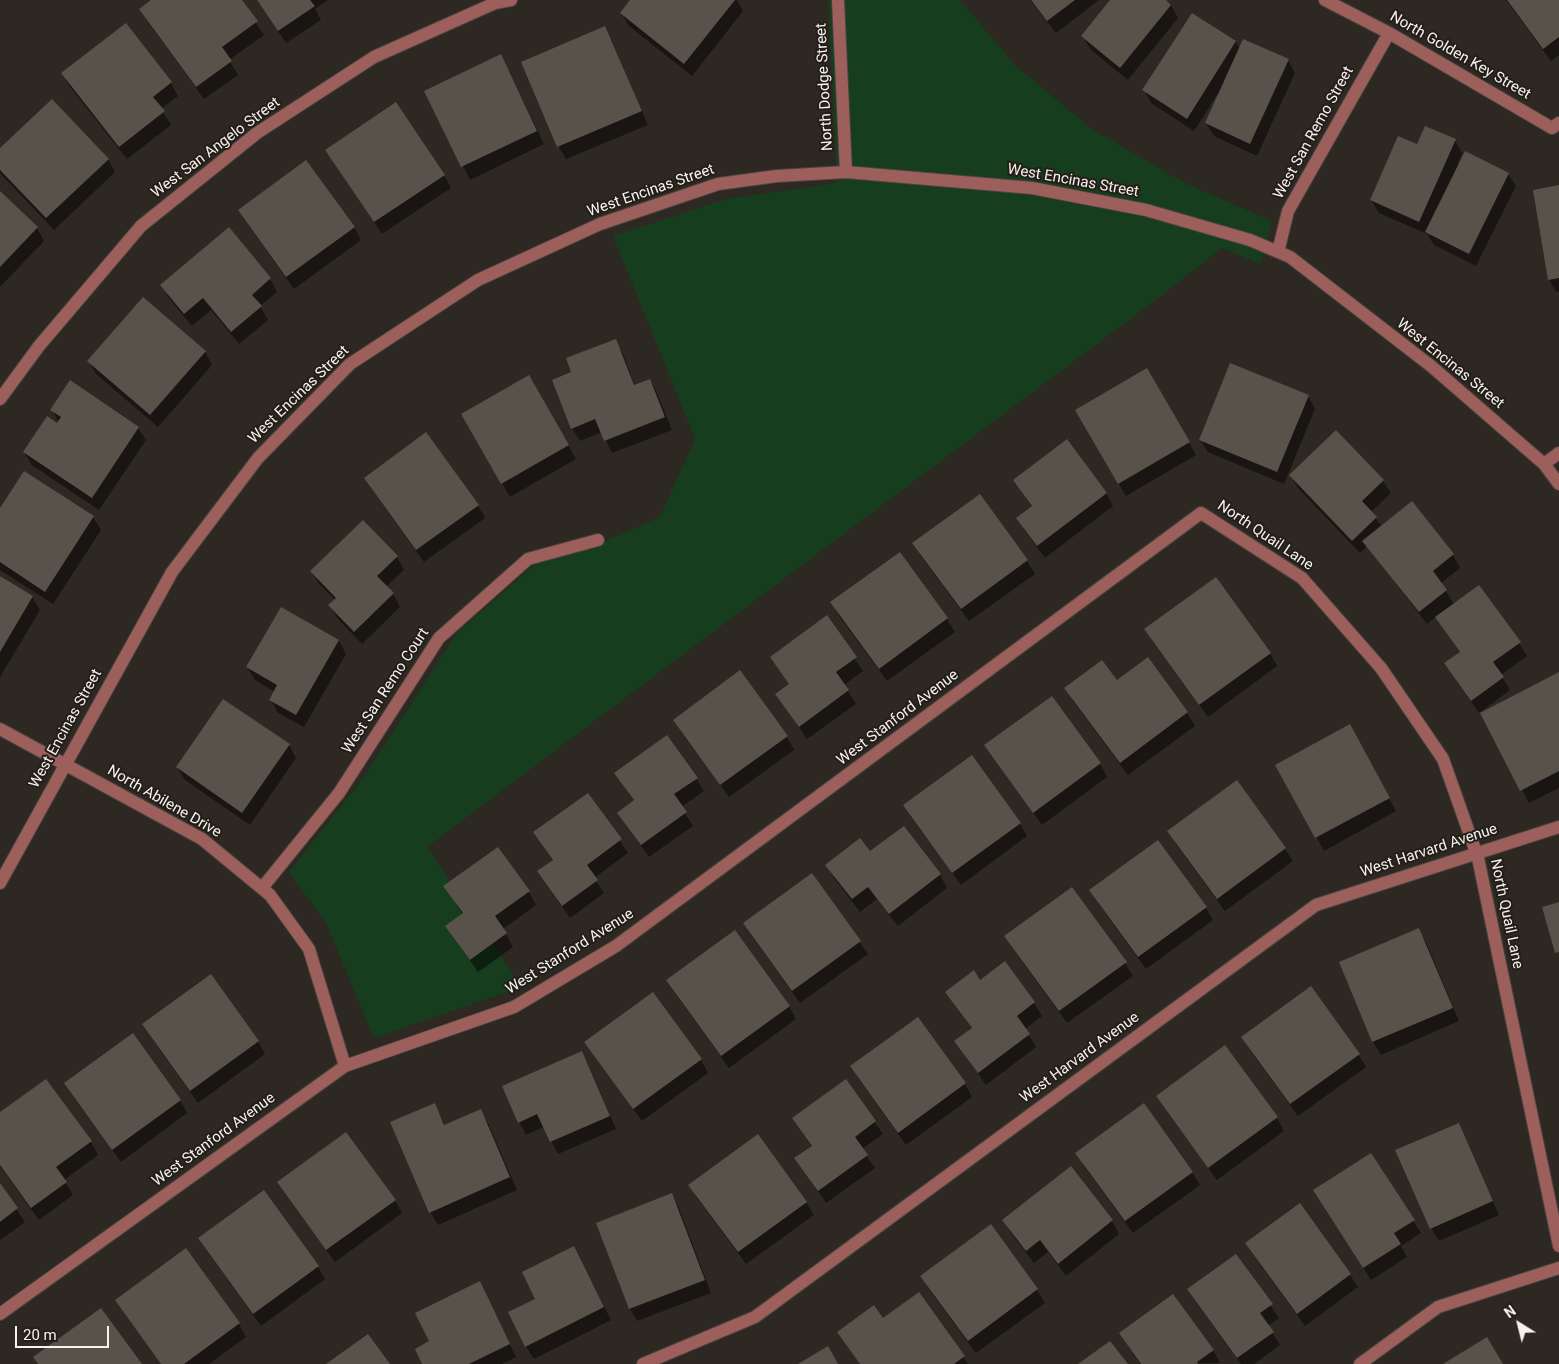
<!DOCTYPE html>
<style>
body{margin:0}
#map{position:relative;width:1559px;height:1364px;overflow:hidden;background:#2e2822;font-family:Roboto,sans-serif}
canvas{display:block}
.north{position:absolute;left:1494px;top:1299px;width:50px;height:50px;-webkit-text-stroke:4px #241e19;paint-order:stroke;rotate:324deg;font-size:14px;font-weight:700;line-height:20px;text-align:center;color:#f6f2ee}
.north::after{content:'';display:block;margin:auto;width:18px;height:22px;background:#f6f2ee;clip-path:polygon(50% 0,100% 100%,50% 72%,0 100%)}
.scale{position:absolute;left:15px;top:1326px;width:94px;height:22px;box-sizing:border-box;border:2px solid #f6f2ee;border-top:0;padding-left:6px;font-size:15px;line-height:18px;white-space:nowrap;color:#f6f2ee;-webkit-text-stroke:4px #241e19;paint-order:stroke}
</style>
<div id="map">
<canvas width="1559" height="1364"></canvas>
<div class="north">N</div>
<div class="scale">20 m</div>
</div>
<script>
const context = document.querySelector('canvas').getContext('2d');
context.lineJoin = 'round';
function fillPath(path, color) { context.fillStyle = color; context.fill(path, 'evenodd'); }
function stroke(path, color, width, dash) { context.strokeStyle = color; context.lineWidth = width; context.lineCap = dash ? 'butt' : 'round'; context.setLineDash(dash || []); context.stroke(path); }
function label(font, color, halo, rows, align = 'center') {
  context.font = font + ' Roboto,sans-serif'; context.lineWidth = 4; context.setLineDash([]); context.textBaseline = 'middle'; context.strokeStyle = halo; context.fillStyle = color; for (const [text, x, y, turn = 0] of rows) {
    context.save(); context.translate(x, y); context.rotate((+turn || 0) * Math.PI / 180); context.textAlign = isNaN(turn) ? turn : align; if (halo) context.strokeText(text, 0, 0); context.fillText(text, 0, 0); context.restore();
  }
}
fillPath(new Path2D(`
 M828 0H960L1016 66 1092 129 1185 183 1272 221 1260 264 1222 248 1161 296 427 847 522 987 374 1038 326 923 289 872 362 780 457 633 542 558 608 540 660 517 695 439 613 236 726 199 837 183Z`), '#163d1d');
fillPath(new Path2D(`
 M153 0H240L264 35 229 60 238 75 204 99 148 22 141 9Z
 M257 0H328L315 9 321 20 286 43Z
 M632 0H737L743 11 692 76 629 26 621 13Z
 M1030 0H1099L1056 33Z
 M1112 0H1164L1171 5 1178 18 1128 80 1090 49 1083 36Z
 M1506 0H1559V55L1551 61Z
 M125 25 171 83 178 96 161 109 171 125 127 159 70 87 63 74Z
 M605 28 612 41 648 125 566 159 559 147 523 63Z
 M1235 41 1240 49 1288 60 1295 73 1257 156 1214 136 1206 123 1219 95H1217L1194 131 1151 103 1144 90Z
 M508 69 544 144 470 180 426 92Z
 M1455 140 1462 153 1458 163 1508 174 1516 186 1476 266 1434 245 1427 234 1379 213 1371 200 1417 146Z
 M0 150 108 159 115 172 54 230 0 173Z
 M326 151 444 175 451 188 382 234Z
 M1559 187V292H1556L1549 279Z
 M0 193 37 228 44 241 0 287Z
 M239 211 354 227 361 240 294 289 247 223Z
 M270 279 277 292 260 306 268 320 239 344 211 310 192 326 169 298 162 285Z
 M615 341 623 354 635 386 650 380 657 393 672 430 612 453 602 432 580 441 572 428 573 373Z
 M205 352 212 365 158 427 96 374 89 361Z
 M1146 370 1196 455 1126 496 1076 411Z
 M528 376 576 459 510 497 462 414Z
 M1308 396 1315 409 1284 484 1208 452 1200 440Z
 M52 410 138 428 146 440 99 510 32 465 24 452 58 425 59 423Z
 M1290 475 1383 481 1391 493 1371 512 1382 527 1412 503 1453 555 1460 568 1441 583 1454 604 1519 643 1527 656 1501 675 1510 690 1479 713 1445 664 1460 653 1436 617 1427 624 1367 546 1360 553 1298 488Z
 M365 478 478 505 485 518 424 562 373 491Z
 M1014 480 1106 493 1113 506 1045 558 1025 531 1018 518 1032 507Z
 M980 495 1027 561 1035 574 969 621 921 556 914 543Z
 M0 510 93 517 101 530 53 604 0 570Z
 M363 522 397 557 404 570 386 587 393 594 400 607 362 644 337 618 330 605 335 600 319 584 312 572Z
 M900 554 947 619 955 632 887 681 839 616 832 603Z
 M0 578 32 597 40 610 0 677Z
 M281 609 339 641 346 654 304 727 278 713 271 700 275 692 255 680 247 667Z
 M826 617 863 671 844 685 856 704 807 739 777 695 790 685 771 657Z
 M1146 629 1270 653 1277 666 1208 717 1153 642Z
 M1148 659 1187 713 1195 726 1128 775 1073 701 1066 688 1116 682Z
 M740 672 787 737 794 750 729 797 682 733 674 720Z
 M1559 673V788L1529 803 1482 713Z
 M1052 698 1100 764 1107 777 1042 825 994 758 986 746Z
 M1356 738 1396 811 1324 851 1277 766Z
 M289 745 296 758 250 825 185 780 177 767Z
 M616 773 696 778 704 791 681 807 693 826 649 857 618 813 634 801Z
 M1237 782 1285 849 1293 861 1225 911 1176 844 1169 831Z
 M588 794 628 853 594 878 604 893 570 918 538 872 553 861 535 833Z
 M904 805 1020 824 1027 836 961 885 912 818Z
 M870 853 940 875 947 888 898 926 877 899 860 912 834 878 827 865Z
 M812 874 868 954 800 1003 752 936 744 923Z
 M445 887 529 892 536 905 503 929 513 947 478 972 447 927 463 915Z
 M1098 903 1206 908 1213 920 1146 969Z
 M1418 930 1426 942 1459 1021 1381 1055 1373 1042 1340 963Z
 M1005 936 1125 963 1133 976 1067 1023 1013 949Z
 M1004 963 1034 1003 1042 1016 1025 1029 1036 1047 986 1085 956 1042 972 1029 947 992 980 981Z
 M668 981 789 1006 796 1019 729 1068 675 993Z
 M653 994 701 1060 708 1073 642 1121 594 1055Z
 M917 1019 965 1084 972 1097 906 1145 859 1079 852 1066Z
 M143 1024 258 1041 265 1054 198 1103 151 1037Z
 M1242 1037 1358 1054 1366 1067 1298 1116 1250 1050Z
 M1225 1047 1277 1118 1284 1131 1217 1180 1165 1109 1157 1096Z
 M582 1053 589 1066 616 1129 558 1154 544 1127 526 1135 519 1122Z
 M46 1080 91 1142 98 1155 64 1180 73 1195 39 1220 0 1166V1114Z
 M846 1081 883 1134 862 1149 875 1168 826 1203 796 1158 812 1147 793 1118Z
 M66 1084 180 1100 187 1113 121 1162 73 1096Z
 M434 1104 445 1125 480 1110 488 1123 517 1190 438 1225 430 1212Z
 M1458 1124 1465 1137 1499 1215 1439 1241 1431 1228Z
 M1077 1153 1192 1172 1200 1185 1133 1233 1084 1166Z
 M1070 1168 1112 1221 1119 1234 1066 1276 1048 1252 1034 1263 1011 1233 1004 1220Z
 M279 1182 395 1200 402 1213 335 1262 286 1195Z
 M0 1185 25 1222 0 1240Z
 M690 1185 806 1202 814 1215 746 1264 697 1198Z
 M672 1195 679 1208 711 1293 637 1321 630 1309Z
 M1322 1204 1413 1221 1421 1233 1401 1246 1407 1257 1371 1280Z
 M1300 1205 1350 1275 1358 1287 1305 1326 1254 1256 1247 1243Z
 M990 1226 1037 1290 1045 1303 976 1353 929 1289 922 1276Z
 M199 1238 318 1267 325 1279 261 1326 207 1251Z
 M574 1248 611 1320 534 1359 526 1346 537 1299Z
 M185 1250 239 1324 246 1337 209 1364H161L117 1300Z
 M1236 1256 1279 1318 1268 1326 1280 1345 1254 1364H1241L1196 1302 1189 1290Z
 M918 1294 968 1364H860L839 1332 883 1320Z
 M486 1295 516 1357 502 1364H423L431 1342Z
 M1120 1334 1213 1350 1220 1363 1140 1364Z`), '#0007');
fillPath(new Path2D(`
 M151 0H242L258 21 222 47 232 61 196 87 139 9Z
 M257 0H310L315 6 278 31Z
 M630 0H735L684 64 620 13Z
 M1031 0H1075L1047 21Z
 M1110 0H1166L1171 5 1120 68 1081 36Z
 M1507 0H1559V37L1543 49Z
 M1192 13 1236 41 1187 119 1142 90Z
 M126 23 172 82 153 97 165 111 119 147 61 73Z
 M605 26 642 111 557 147 521 62Z
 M1243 39 1289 59 1250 144 1205 123Z
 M501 54 537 131 461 167 424 91Z
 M52 99 109 159 46 218 0 170V148Z
 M396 102 445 175 374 222 325 150Z
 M1425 126 1456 139 1419 222 1370 200 1398 136 1417 144Z
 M1465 151 1509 173 1469 254 1425 232Z
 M306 160 355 227 286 277 238 210Z
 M1559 185V278L1548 280 1533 190Z
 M0 191 38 227 0 267Z
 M229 227 271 278 252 295 262 306 231 332 203 298 184 314 160 285Z
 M143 297 206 351 150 415 87 361Z
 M616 339 634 385 650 379 665 417 604 441 595 419 571 429 552 380 571 372 566 358Z
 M1230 363 1309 395 1277 472 1199 440Z
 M1147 368 1190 442 1118 484 1075 410Z
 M529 375 569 445 501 484 461 414Z
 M70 380 139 427 92 498 23 452 47 416 57 423 61 417 50 410Z
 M1336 430 1384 480 1362 501 1377 517 1352 541 1289 475Z
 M426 432 479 505 416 550 364 478Z
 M1067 439 1107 493 1037 546 1016 518 1032 506 1013 480Z
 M24 471 94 516 45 592 0 562V508Z
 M980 494 1028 560 961 609 912 543Z
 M1412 501 1454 554 1433 571 1447 590 1419 612 1362 541Z
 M363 520 398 556 377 576 394 593 354 632 328 605 336 598 310 571Z
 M900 552 948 618 879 669 830 602Z
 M0 576 33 596 0 652Z
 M1216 577 1271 653 1199 705 1144 629Z
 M1479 585 1521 642 1493 662 1504 677 1471 701 1444 663 1460 652 1435 617Z
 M281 607 339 640 296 715 269 700 277 685 246 667Z
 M827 615 857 657 836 672 849 690 799 727 775 694 789 684 770 657Z
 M1148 657 1188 712 1120 763 1064 688 1102 660 1117 680Z
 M740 670 788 736 720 785 673 720Z
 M1559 672V771L1520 791 1480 713Z
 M1052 696 1101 763 1033 813 984 745Z
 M223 699 290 744 242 813 176 767Z
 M1350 724 1390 798 1315 838 1275 765Z
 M667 735 698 778 674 794 687 812 641 845 617 813 634 800 614 773Z
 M972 755 1021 823 952 873 903 805Z
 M1237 780 1286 848 1217 899 1167 831Z
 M588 793 622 839 587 865 598 880 562 906 537 871 553 860 533 832Z
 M904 826 941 874 889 914 868 887 852 899 825 865 860 838 870 851Z
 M1158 840 1207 907 1138 957 1089 890Z
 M498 847 530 891 495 916 507 933 470 960 445 926 463 913 443 886Z
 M812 873 861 941 792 991 743 923Z
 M1072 887 1127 962 1059 1011 1004 936Z
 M1559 902V952L1555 953 1542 907Z
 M1419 928 1453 1008 1372 1042 1339 962Z
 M735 930 790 1006 721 1056 666 980Z
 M1005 961 1035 1002 1017 1016 1030 1034 978 1073 954 1041 972 1028 945 992 974 970 980 980Z
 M211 974 259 1041 190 1091 142 1024Z
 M1311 986 1360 1054 1290 1104 1241 1037Z
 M653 992 702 1059 633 1109 584 1042Z
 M918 1017 966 1083 898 1133 850 1066Z
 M133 1033 181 1100 112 1150 64 1083Z
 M1225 1045 1278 1117 1208 1168 1156 1096Z
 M582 1051 610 1116 550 1142 537 1114 518 1123 502 1086Z
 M46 1079 92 1141 56 1167 67 1182 31 1208 0 1165V1112Z
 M846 1079 876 1121 855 1137 868 1155 818 1191 794 1158 812 1146 792 1118Z
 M435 1103 444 1125 481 1109 510 1177 429 1213 390 1122Z
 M1144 1103 1193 1172 1125 1221 1075 1153Z
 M1459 1123 1493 1201 1430 1229 1395 1150Z
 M346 1132 396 1200 326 1250 277 1182Z
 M758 1134 807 1202 738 1252 688 1185Z
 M1371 1153 1415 1220 1394 1233 1401 1244 1363 1268 1313 1190Z
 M1071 1166 1113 1220 1058 1264 1040 1240 1026 1251 1002 1220Z
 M0 1183 18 1208 0 1222Z
 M264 1190 319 1266 253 1314 198 1238Z
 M672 1193 705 1280 629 1309 596 1223Z
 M1300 1203 1351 1274 1297 1314 1245 1243Z
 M991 1224 1038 1289 968 1341 920 1276Z
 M574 1246 604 1307 525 1347 508 1312 535 1299 522 1272Z
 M186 1248 240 1323 184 1364H161L115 1300Z
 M1236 1254 1273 1304 1260 1313 1274 1332 1237 1358 1187 1289Z
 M480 1281 510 1344 469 1364H422L415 1349 429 1341 415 1313Z
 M919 1292 965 1356 954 1364H860L837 1332 874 1305 883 1318Z
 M1173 1294 1214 1350 1197 1362 1198 1364H1141L1119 1333Z
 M101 1308 142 1364H38L33 1357Z
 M368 1334 390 1364H326Z
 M1487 1337 1503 1364H1443Z
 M1110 1341 1128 1364H1078Z
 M828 1346 838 1364H798Z`), '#58524b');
const minor = new Path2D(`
 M838 0 846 172
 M1325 0 1389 33 1552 128 1559 123
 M1278 252 1288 211 1389 33
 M0 399 39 346 141 226 257 133 374 57 495 3 511 0
 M1544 464 1559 453
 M0 729 202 839 270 895 309 949 345 1066
 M0 883 172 572 258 458 350 364 478 280 600 224 718 184 777 176 846 172 1032 188 1146 210 1250 240 1290 257 1431 366 1544 464 1559 484
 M262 888 339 793 439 638 528 559 598 540
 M0 1314 345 1066 514 1007 616 946 1201 513 1302 578 1381 668 1443 759 1478 858 1559 1246
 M643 1364 755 1317 1316 905 1559 827
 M1360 1364 1438 1307 1559 1268`);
stroke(minor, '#4a443f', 14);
stroke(minor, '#9c5f5b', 12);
label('15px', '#f6f2ee', '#241e19', [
 ["North Golden Key Street",1460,56,30],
 ["North Dodge Street",825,87,-93],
 ["West San Remo Street",1314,133,-61],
 ["West San Angelo Street",216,148,-37],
 ["West Encinas Street",1073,181,10],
 ["West Encinas Street",651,191,-19],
 ["West Encinas Street",1450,364,39],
 ["West Encinas Street",299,395,-44],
 ["North Quail Lane",1265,536,34],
 ["West San Remo Court",386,691,-57],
 ["West Stanford Avenue",898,718,-37],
 ["West Encinas Street",66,729,-61],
 ["North Abilene Drive",164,802,30],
 ["West Harvard Avenue",1429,851,-18],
 ["North Quail Lane",1506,914,78],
 ["West Stanford Avenue",570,952,-32],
 ["West Harvard Avenue",1080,1058,-36],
 ["West Stanford Avenue",214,1140,-36]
]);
</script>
